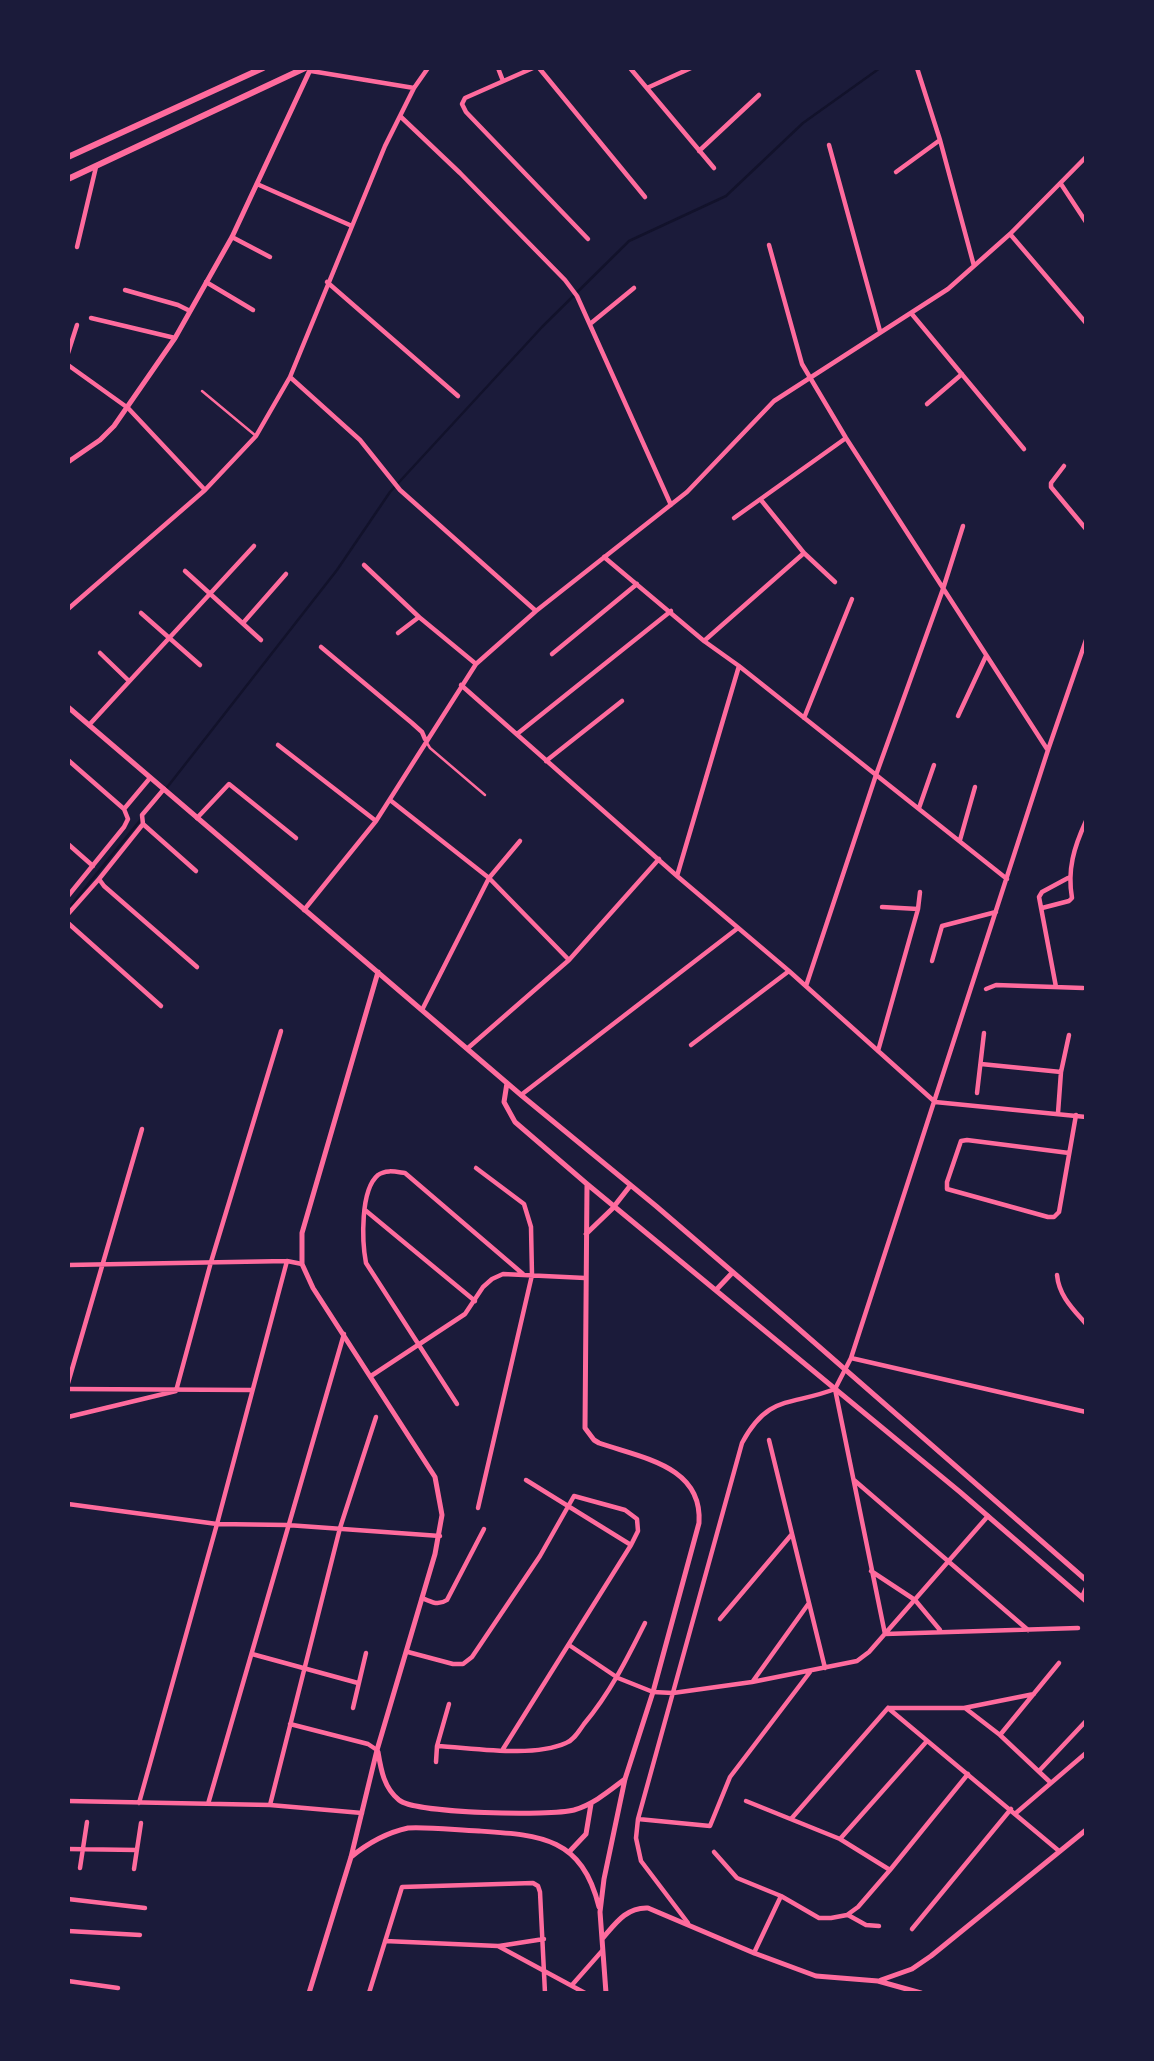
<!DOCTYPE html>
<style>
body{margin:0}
#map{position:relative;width:1154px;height:2061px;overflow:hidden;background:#1b1b3a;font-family:Commissioner,sans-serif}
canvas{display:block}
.frame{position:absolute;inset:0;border:70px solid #1b1b3a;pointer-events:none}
</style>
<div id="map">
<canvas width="1154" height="2061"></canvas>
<div class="frame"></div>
</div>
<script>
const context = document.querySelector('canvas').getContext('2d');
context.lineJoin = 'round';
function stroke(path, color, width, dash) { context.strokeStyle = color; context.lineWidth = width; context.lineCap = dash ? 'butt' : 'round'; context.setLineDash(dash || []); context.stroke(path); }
stroke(new Path2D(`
 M158 799 337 570 390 492 542 327 629 241 726 196 803 123 880 68
 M68 909 142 818`), '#12122b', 2.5);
stroke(new Path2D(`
 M202 391 256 436
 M427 743 430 748 485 795`), '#ff6b9d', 2.5);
stroke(new Path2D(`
 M498 68 503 81
 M533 68 465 98 462 104 466 112 588 239
 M539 68 645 197
 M630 68 714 168
 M917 68 940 140 974 266
 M311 71 414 88
 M647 88 691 68
 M400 116 460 173 565 280 577 296 671 505
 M829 145 880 331
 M699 151 759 95
 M896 172 940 140
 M257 184 352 226
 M1061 184 1086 222
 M1010 234 1086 323
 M232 237 270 257
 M769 245 802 364 846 438 1047 749
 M77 247 96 167
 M206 282 253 310
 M327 282 458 396
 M125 290 178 305 190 311
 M911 313 1024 449
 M91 318 175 338
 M590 324 634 288
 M68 353 77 325
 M68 365 128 408 205 490
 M290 377 360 440 400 490 536 611
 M927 404 962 374
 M1064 466 1051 483V487L1086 529
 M761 500 804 553 835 582
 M734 518 846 438
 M604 557 704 641 739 666 1007 879
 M364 565 419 617
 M185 571 261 640
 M68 609 205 490 256 436 290 377 385 146 414 88 428 68
 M141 613 200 665
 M243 623 286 574
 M398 633 419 617 476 664
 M704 641 804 553
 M321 647 412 723 422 732 425 739
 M100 653 129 681
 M552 654 637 584
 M461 685 677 876 789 971 935 1102
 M958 716 986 656
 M804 718 852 599
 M89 725 254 546
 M517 734 671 611
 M278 745 376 821
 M68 760 124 809 150 778
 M546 761 622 701
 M164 789 142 815 143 824 196 871
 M390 800 489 878 569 960
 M919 808 934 765
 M197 818 229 784 296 838
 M143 824 99 879 104 886 197 967
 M960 840 975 787
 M68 844 93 866
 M677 876 739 666
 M68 896 124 827 128 819 124 809
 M882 907 918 909
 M1042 908 1069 901 1072 898C1067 870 1074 847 1086 821
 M304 910 376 821 476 664 536 611 687 492 774 401 948 289 1010 234 1086 157
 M68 914 99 879
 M68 923 161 1006
 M932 961 942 926 996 912
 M806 986 876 775 943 589 963 526
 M1056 987 1039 897 1042 892 1068 878
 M986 989 996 985 1083 988
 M422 1010 489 878 520 841
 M691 1045 789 971
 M468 1048 569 960 659 859
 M878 1051 918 909 920 892
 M981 1064 1061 1072
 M977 1093 984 1033
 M521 1095 738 928
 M935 1102 1086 1117
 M1058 1113 1061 1072 1069 1035
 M1069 1153 967 1140 961 1141 947 1182V1189L1048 1217H1054L1059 1212 1076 1115
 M476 1168 524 1204 531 1227 532 1275 478 1508
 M365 1210 475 1301
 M68 1265 287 1261 302 1264
 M1057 1275C1059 1296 1073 1309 1086 1324
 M851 1358 1048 750 1086 640
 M371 1376 465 1314 483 1287 492 1279 503 1274 585 1278
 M68 1383 142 1129
 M68 1389 251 1390
 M835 1389 885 1634 1078 1628
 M835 1389 851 1358 1086 1412
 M457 1404 366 1263C362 1242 360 1190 378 1175 386 1169 397 1172 405 1173L523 1274
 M68 1417 176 1391 211 1262 281 1031
 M769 1440 825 1668
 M526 1480 631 1545
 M854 1480 1028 1630
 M68 1504 217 1524 287 1525 440 1536
 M871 1571 915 1600 940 1630
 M1082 1597 1086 1588
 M422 1598C431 1602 438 1606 447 1600L484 1529
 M720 1619 792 1534
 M569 1645 618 1678 653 1692 673 1693 752 1682 857 1661 869 1652 988 1516
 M408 1652 453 1664H463L472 1657 540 1556 574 1496 625 1510 637 1519 638 1531 631 1545 503 1749
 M252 1654 358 1683
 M753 1681 809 1603
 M353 1708 366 1653
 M888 1708 1059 1851
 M889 1708H964L1034 1694
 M965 1708 1000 1735 1051 1783
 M290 1724 368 1744 377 1750
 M1000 1735 1059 1663
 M437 1746C474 1748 532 1758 566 1743 574 1740 579 1731 584 1724 610 1693 627 1659 645 1623
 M436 1762 437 1746 449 1704
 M1039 1771 1086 1721
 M68 1801 270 1805 362 1813
 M746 1801 840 1839 890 1870
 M139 1803 217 1524 287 1261
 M208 1804 344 1334
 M270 1805 340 1528 376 1417
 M1016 1813 1086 1753
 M638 1819 710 1826 730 1777 810 1672
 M791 1819 888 1708
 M840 1839 927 1741
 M68 1849 137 1850
 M714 1852 737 1878 781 1896 819 1918H831L847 1915 858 1907 890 1870 968 1774
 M80 1868 87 1822
 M134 1869 141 1823
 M68 1899 145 1908
 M848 1915 866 1925 879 1926
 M688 1923 641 1861 636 1838 638 1819 742 1443C768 1394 791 1406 835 1389
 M912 1929 1011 1809
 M68 1931 140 1935
 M385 1941 498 1946 585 1993
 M499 1946 544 1939
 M754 1953 781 1896
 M68 1981 118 1988
 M572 1985 602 1951
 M369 1993 402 1887 533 1883 538 1886 540 1892 545 1993`), '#ff6b9d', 4.5);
stroke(new Path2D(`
 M68 462 100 440 114 426 175 338 232 237 311 68
 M68 707 521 1095 656 1206 792 1323 1086 1580
 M507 1083 504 1102 515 1122 587 1184 960 1492 1086 1601
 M587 1184 585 1428 594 1440 599 1443C642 1458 703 1466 699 1523L653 1692 625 1779 604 1879 600 1912 606 1993
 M586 1234 612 1209 630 1186
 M716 1290 733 1272
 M378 1752C381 1770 384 1788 399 1800 416 1814 551 1816 574 1810 594 1804 609 1791 625 1779
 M569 1852 586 1834 591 1804
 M351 1857C368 1843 385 1833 408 1828 431 1827 455 1830 479 1831 540 1835 582 1837 599 1907
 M602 1939C615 1924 626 1907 648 1908L754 1953 816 1976 878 1981 921 1993
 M881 1980 912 1969 931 1956 1086 1830
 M309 1993 351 1857 377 1750 435 1554 442 1515 435 1477 313 1288 302 1264V1233L378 972`), '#ff6b9d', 5);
stroke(new Path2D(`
 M68 157 263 68
 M68 179 305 68`), '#ff6b9d', 6);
</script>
